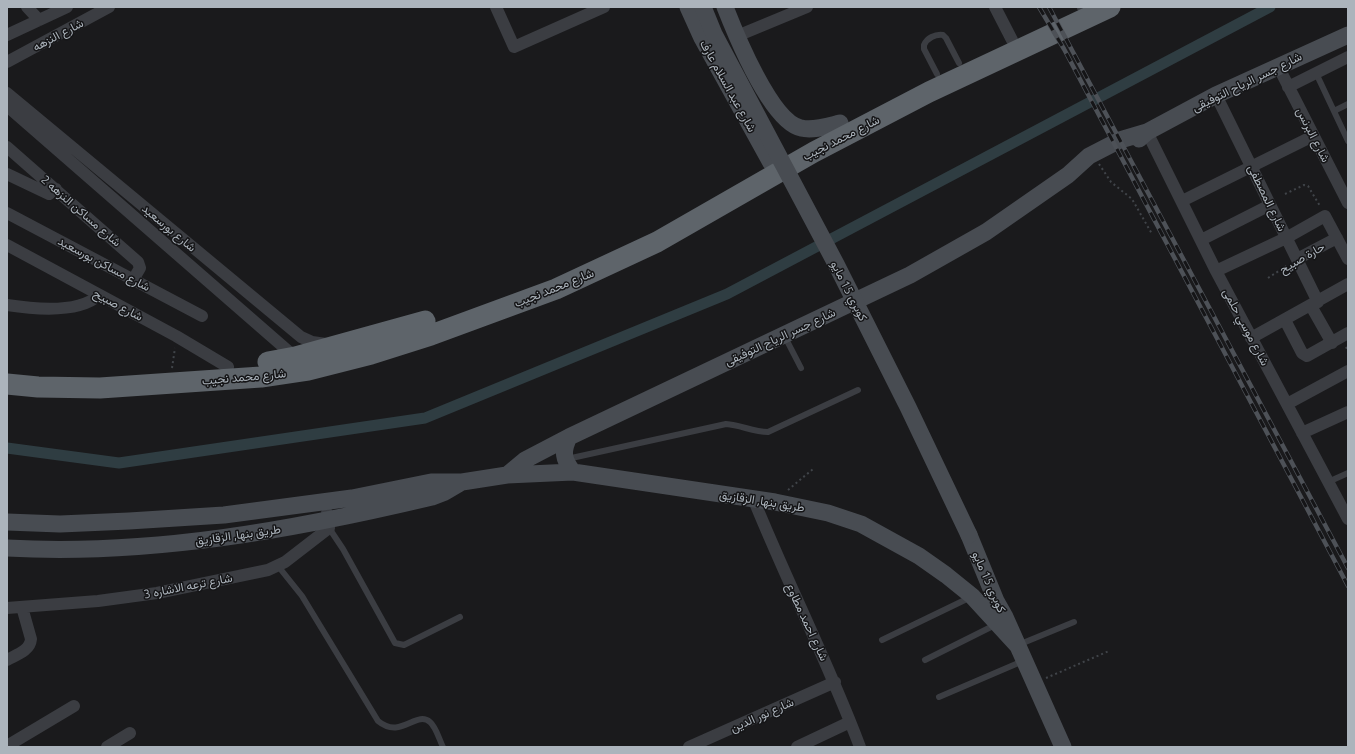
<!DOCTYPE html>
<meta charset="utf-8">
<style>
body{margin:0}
#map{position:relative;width:1355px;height:754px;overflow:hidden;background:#1a1a1c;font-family:Ubuntu,sans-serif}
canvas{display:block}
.frame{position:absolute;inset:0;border:8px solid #acb4bc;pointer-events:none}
</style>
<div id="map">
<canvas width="1355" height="754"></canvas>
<div class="frame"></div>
</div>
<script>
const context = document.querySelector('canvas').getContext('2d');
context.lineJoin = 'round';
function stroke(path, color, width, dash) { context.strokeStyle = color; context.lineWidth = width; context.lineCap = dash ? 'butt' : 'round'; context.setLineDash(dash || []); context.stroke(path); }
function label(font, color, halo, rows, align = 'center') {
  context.font = font + ' Ubuntu,Vazirmatn,sans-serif'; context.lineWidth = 3; context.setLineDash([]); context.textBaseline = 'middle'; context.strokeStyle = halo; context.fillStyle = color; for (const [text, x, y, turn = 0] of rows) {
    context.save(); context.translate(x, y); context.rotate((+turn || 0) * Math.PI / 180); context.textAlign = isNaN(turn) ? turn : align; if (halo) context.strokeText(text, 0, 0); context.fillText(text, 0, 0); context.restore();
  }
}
stroke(new Path2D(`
 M7 448 119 463 425 418 727 294 1270 7`), '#2f3d42', 11);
stroke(new Path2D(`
 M1099 164 1111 182 1132 199 1152 234
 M1285 194 1304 185 1308 186 1320 206
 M1268 278 1288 265
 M1346 347 1348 351
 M172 368 175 348
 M788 490 813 469
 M1046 678 1109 651`), '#404449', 2, [2, 3]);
stroke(new Path2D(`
 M1080 7V8
 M1316 73 1348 141
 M937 74 924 49V45C927 38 935 34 943 35L946 38 959 63
 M1334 111 1348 104
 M784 335 801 368
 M567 459 726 424C741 425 753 432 768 432L858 390
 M1328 482 1348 473
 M329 528 343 549 395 643 404 645 460 617
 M278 566 302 596 378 721C401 740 416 710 430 722 436 727 439 739 443 747
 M882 640 971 597
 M1018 645 1074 622
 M925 660 997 624
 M939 697 1023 661`), '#3b3d42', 6);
stroke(new Path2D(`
 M27 7 39 20
 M496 7 514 47 604 7
 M995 7 1012 40
 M7 35 67 7
 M737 36 807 7
 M7 62 109 7
 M1278 66 1348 203
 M1288 87 1348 57
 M7 93 301 337 312 342 326 344
 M1216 95 1318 302
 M7 106 295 357
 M1147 132 1216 271 1348 519
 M7 147 138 262 140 268 133 280
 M7 174 49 194 56 189
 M1182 201 1313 136
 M7 213 202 316
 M1201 240 1270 205
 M7 245 176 336 228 367
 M1297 259 1337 238
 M1216 271 1286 238 1325 216 1348 259
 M7 305C33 309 79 314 99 295
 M1311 306 1332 343
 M1285 320 1302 353 1307 356 1348 333
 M1251 338 1348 284
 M1287 404 1348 371
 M1302 433 1348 412
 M753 498C787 582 828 662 860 747
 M7 608 98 601 157 593 268 570 285 562 329 528 327 513
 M7 660C16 655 30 651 31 639L22 607
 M7 746 74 706
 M107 747 130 733
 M689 747 835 682
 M797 747 850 722`), '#3b3d42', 12);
stroke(new Path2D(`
 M688 7 702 38 771 163
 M725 7C736 35 771 122 801 128 813 131 828 126 840 123
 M1139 139 1147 132 1216 95 1348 35
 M569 437C562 452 563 459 573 472
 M507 475 525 460 569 437 910 275 986 232 1068 175 1089 156 1120 140 1147 132
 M7 522 60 524 129 521 224 515 352 498 431 482H462L507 475 573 472 775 502 828 513 861 524 919 556 946 575 972 596 1017 645
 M969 535 996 601 1005 617 1063 747
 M7 548C150 556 293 530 432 497L445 492 462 482`), '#484c52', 17);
stroke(new Path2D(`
 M268 362 295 357 425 321
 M7 384 38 387 100 388 261 377 308 370 371 354 431 335 556 289 657 242 814 152 929 92 1110 7`), '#5e646a', 21);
const rail = new Path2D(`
 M1039 7 1064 49 1348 586
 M1049 7 1348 568`);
stroke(rail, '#4d5157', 4.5);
stroke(rail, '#151517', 3, [9]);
stroke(new Path2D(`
 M703 7 714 34 836 264 908 407 969 535`), '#484c52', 17);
label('12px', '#acb4bc', '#151517', [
 ["شارع النزهه",58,35,-28],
 ["شارع جسر الرياح التوفيقى",1247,82,-26],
 ["شارع عبد السلام عارف",728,86,61],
 ["شارع البرنس",1313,135,63],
 ["شارع محمد نجيب",841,138,-27],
 ["شارع المصطفى",1267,198,64],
 ["شارع مساكن النزهه 2",81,211,41],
 ["شارع بورسعيد",169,228,40],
 ["حارة صبيح",1302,258,-30],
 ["شارع مساكن بورسعيد",104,264,28],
 ["شارع محمد نجيب",554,288,-22],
 ["كوبري 15 مايو",849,291,63],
 ["شارع صبيح",118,305,28],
 ["شارع موسي حلمى",1246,327,62],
 ["شارع جسر الرياح التوفيقى",780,337,-25],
 ["شارع محمد نجيب",244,377,-5],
 ["طريق بنها, الزقازيق",762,501,9],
 ["طريق بنها, الزقازيق",238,535,-8],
 ["كوبري 15 مايو",989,582,66],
 ["شارع ترعه الاشاره 3",188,586,-11],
 ["شارع احمد مطاوع",807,622,65],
 ["شارع نور الدين",762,715,-24]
]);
</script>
